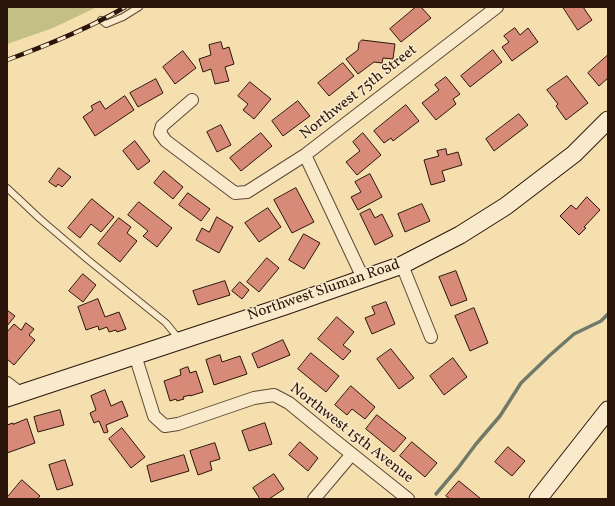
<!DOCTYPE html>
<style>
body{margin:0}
#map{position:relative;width:615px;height:506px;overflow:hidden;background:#f6dfaf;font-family:Vollkorn,serif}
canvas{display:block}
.frame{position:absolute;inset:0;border:8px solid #2b150b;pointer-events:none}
</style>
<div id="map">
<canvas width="615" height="506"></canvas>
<div class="frame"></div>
</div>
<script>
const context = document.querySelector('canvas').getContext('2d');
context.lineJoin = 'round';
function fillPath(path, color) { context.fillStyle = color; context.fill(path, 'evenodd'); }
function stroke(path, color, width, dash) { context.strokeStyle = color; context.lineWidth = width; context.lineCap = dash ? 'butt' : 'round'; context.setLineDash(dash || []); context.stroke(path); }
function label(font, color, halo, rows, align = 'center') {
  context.font = font + ' Vollkorn,serif'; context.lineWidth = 3; context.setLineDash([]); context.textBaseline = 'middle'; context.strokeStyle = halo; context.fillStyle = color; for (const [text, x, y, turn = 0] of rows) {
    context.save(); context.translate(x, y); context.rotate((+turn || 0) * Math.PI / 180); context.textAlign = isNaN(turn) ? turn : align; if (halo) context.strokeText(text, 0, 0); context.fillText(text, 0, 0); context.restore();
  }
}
fillPath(new Path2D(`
 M7 7H97L53 28 7 44Z`), '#c4bf85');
stroke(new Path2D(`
 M436 494 458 468 476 444 500 416 521 383 549 356 574 334 601 321 608 314`), '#707a68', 3.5);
const building = new Path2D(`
 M416 7H421L431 18 401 42 390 29Z
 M563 7H583L592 20 578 30Z
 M515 28 520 35 528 28 538 42 512 61 502 47 509 42 504 36Z
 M362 40 395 44 393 59 383 58 382 63 374 62 358 74 346 59 358 50 359 43Z
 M221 42 223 49 229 47 234 64 225 67 229 81 215 84 211 69 203 72 199 59 211 55 209 45Z
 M493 50 502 62 470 87 461 76Z
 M183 51 196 68 175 84 163 67Z
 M608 55V78L599 86 588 73Z
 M343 63 354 76 329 96 318 83Z
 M567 76 588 103 566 120 556 106 558 104 547 90Z
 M446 77 460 94 453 99 456 104 436 120 422 103 439 90 435 85Z
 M156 79 163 93 138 107 130 93Z
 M250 82 271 99 254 119 243 110 248 104 238 96Z
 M125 96 134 110 95 136 83 117 93 110 91 106 100 101 105 109Z
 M298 101 310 116 283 136 272 121Z
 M406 105 419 121 393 141 391 138 384 143 374 131Z
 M519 114 528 125 494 151 486 139Z
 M221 125 231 145 217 152 207 132Z
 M261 133 272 146 241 171 230 158Z
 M363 133 381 155 357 175 346 162 360 151 353 142Z
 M135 141 150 161 138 170 123 151Z
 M446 149 447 155 458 152 462 165 442 171 445 181 431 185 424 160 439 156 437 151Z
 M59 168 71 177 62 187 58 184 56 187 49 182Z
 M164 171 183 187 173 199 154 183Z
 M370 174 382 197 358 210 351 197 361 192 355 182Z
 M296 188 314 222 292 233 274 200Z
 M188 193 210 209 201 221 179 205Z
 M587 197 600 210 584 227 586 228 579 235 560 216 571 205 576 209Z
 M92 199 114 217 101 232 91 224 80 238 68 228Z
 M139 202 172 228 157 247 143 236 148 231 128 215Z
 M422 204 430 221 405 232 398 214Z
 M268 208 281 227 259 242 245 223Z
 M370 209 375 218 382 214 393 236 375 245 360 214Z
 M217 217 233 227 219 253 196 240 202 228 209 232Z
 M119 218 131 227 127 233 137 241 120 262 98 244Z
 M304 234 320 243 304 269 289 260Z
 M267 258 279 268 259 292 247 282Z
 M456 271 467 300 451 306 439 277Z
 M83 274 96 285 83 302 69 291Z
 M225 281 230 295 198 305 193 291Z
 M240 282 249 290 242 299 232 291Z
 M98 299 105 317 119 312 126 329 117 332 116 330 109 332 107 327 99 330 98 326 86 330 78 307Z
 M386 302 395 324 372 334 365 318 375 314 372 307Z
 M474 308 488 343 470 351 455 316Z
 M7 310 15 316 7 326Z
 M337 317 354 332 343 345 351 351 343 360 318 339Z
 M26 323 34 329 29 335 35 340 14 365 7 359V332L14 324 21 330Z
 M283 340 290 355 258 368 252 354Z
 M391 349 414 378 399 389 377 359Z
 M311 353 339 376 326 392 298 369Z
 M220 355 222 362 240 356 247 374 214 385 206 360Z
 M453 358 467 377 444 395 430 376Z
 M188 367 190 373 196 371 203 392 190 396V395L183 397 184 399 177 401 176 399 170 401 164 381 181 375 180 370Z
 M351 386 375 407 365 419 352 409 347 415 335 405Z
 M105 390 111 406 122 401 128 416 106 425 108 432 104 433 99 421 94 423 90 413 96 410 91 396Z
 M60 410 64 425 38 432 34 417Z
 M377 415 406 438 394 452 366 429Z
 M27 419 35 443 7 453V425L13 423V424Z
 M265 423 272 444 249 451 242 431Z
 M122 428 145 457 131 468 109 439Z
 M300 442 318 458 308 471 289 455Z
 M412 442 437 463 425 477 400 456Z
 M215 443 220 459 210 462 212 470 198 475 190 451Z
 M508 447 525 461 512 476 495 462Z
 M184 455 189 471 151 482 147 466Z
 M65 460 73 485 57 490 49 465Z
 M274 474 284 489 269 499H260L253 488Z
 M22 480 40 496 37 499H8L7 498Z
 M459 481 481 499H450L446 496Z`);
fillPath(building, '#d78a77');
stroke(building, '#2b150b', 1);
const lane = new Path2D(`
 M101 20 106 24 123 17 139 7
 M7 188 20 200 39 218 87 259 166 323 179 339`);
const street = new Path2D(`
 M192 100 162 126 160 133 166 141 235 193 247 192 305 155 497 7
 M305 155 363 278
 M402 265 431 337
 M135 355 154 416 165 426 178 424 254 398 274 395 289 403 333 439 408 499
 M7 383 20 393
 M314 499 352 454`);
const secondary = new Path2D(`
 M7 398 285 306 402 265 460 235 506 206 574 154 608 120
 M538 499 608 410`);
stroke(lane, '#5e4834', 8);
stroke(street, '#5e4834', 14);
stroke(secondary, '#2b150b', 19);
stroke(lane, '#f9eacb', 6);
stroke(street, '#f9eacb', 12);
stroke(secondary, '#f9eacb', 17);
const rail = new Path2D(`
 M7 60C48 45 88 29 125 7`);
stroke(rail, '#2b150b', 4.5);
stroke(rail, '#f9eacb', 3, [9]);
label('15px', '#2b150b', '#f9eacb', [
 ["Northwest 75th Street",359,93,-38],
 ["Northwest Sluman Road",324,291,-19],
 ["Northwest 15th Avenue",351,434,38]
]);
</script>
